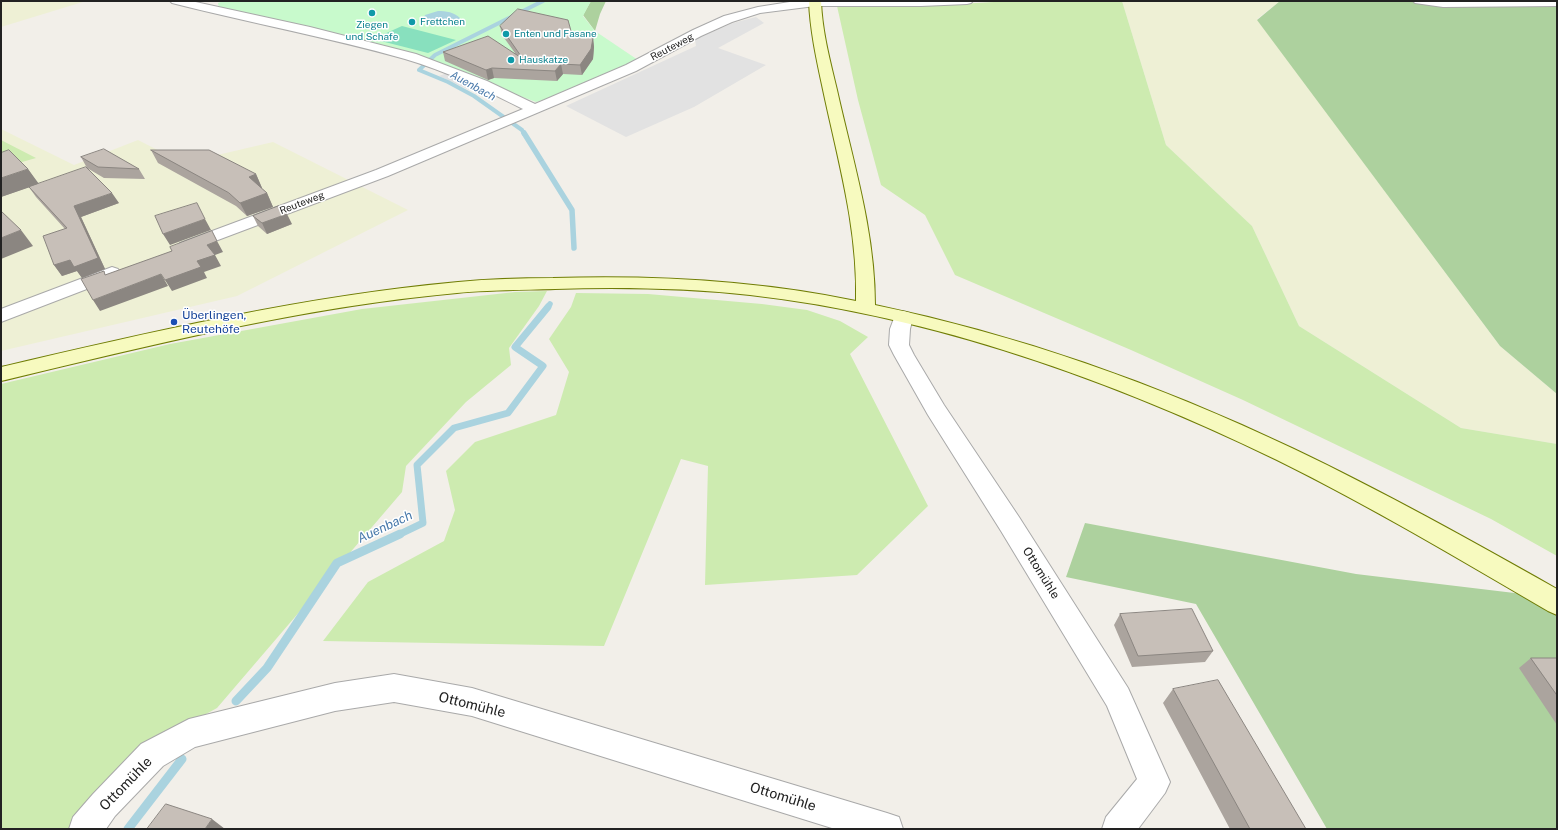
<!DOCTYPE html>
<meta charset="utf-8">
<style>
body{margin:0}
#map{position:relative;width:1558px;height:830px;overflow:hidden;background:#f2efe9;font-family:"Public Sans",sans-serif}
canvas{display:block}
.frame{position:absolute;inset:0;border:2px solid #222;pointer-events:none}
</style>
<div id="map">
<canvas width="1558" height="830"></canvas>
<div class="frame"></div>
</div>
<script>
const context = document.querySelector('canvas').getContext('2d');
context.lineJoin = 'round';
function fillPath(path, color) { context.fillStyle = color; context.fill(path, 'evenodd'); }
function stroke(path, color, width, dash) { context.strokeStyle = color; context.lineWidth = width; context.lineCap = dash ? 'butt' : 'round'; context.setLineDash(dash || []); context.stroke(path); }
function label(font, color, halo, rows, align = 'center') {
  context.font = font + ' "Public Sans",sans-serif'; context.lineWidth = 3; context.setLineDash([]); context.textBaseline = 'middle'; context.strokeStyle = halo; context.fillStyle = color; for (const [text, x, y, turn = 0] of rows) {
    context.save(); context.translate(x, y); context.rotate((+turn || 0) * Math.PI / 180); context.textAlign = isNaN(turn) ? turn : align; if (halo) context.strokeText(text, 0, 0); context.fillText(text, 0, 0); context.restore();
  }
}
fillPath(new Path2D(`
 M1 1H86L1 27Z
 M1122 1H1280L1257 19 1500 346 1557 394V444L1461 428 1299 326 1252 226 1166 145Z
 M1 129 74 165 138 140 183 163 273 142 408 210 237 296 1 351Z`), '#eef0d5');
fillPath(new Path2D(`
 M1011 1H1122L1166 145 1252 226 1299 326 1461 428 1557 444V556L1491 519 1243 400 1131 350 955 275 925 215 881 185 858 100 837 6H924Z
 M1 140 36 158 1 168Z
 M547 291 539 306 509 348 511 365 466 402 406 466 402 492 217 708 141 750 74 829H1V384L170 344 362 309 515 292Z
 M576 293 648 294 762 304 807 310 840 321 868 337 850 354 928 506 857 575 705 585 708 466 681 459 604 646 323 641 368 582 444 541 455 510 446 471 475 442 556 415 569 372 549 339 571 307Z`), '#cdebb0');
fillPath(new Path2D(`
 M591 1H606L600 14 595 31 583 15Z
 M1280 1H1528L1557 3V394L1500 346 1257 20Z
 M1085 523 1356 574 1531 595 1557 611V829H1327L1196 604 1066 577Z`), '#add19e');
fillPath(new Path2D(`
 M223 1H591L583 16 595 31 638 60 553 97 536 102 388 47 315 28 219 8 218 3Z`), '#c8facc');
fillPath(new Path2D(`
 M402 26 456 40 428 53 373 39Z`), '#88e0be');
fillPath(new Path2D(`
 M756 17 764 23 718 48 766 65 694 107 626 137 566 106 696 46 695 39 733 23Z
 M447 73 485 90 476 93 439 76Z`), '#e2e2e2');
fillPath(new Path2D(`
 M438 11C446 11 454 12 460 18L459 20C450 24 445 23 437 21 432 19 428 21 424 18L425 15Z`), '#aad3df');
stroke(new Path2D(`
 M524 134 522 130 474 96 448 82 419 70 435 55 543 1`), '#aad3df', 4);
stroke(new Path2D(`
 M524 133 572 210 574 248
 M547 308 550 304`), '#aad3df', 5.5);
stroke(new Path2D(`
 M398 535 423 523 417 465 454 428 508 413 543 366 515 347 548 307`), '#aad3df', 7);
stroke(new Path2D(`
 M236 701 267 668 337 563 400 534
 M128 829 182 759`), '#aad3df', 9);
const street = new Path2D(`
 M170 1H191L310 27 416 54 487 81 535 104 626 65 693 30 724 16 758 7 796 1H973L971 3 967 4 921 6H815L760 13 732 22 701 36 636 71 388 176 186 252 180 251 177 247 180 243 376 170 523 109C485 90 446 71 405 59 328 37 250 23 172 3Z
 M1413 1H1557V6L1443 7 1415 3Z
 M112 267 118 269 121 273 118 277 1 322V309Z
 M903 311 910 313 913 317 910 329 909 345 914 355 944 405 1019 517 1128 688 1170 782 1165 793 1138 829H1102L1106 817 1137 779 1107 706 1001 531 928 415 894 355 889 345 890 329 896 313Z
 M394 674 472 688 887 813 899 817 903 829H835L472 716 394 702 335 711 195 747 163 766 115 816 106 829H69L73 817 93 794 141 744 189 719 335 683Z`);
const secondary = new Path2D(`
 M809 1H821C822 31 830 61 837 90 853 162 875 231 875 305 1019 335 1160 385 1294 449 1384 492 1470 540 1557 589V615L1548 611C1459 559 1370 506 1277 460 1112 380 934 316 750 295 685 288 620 287 555 289 522 290 489 290 457 293 303 307 151 345 1 381V367C151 332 304 296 458 282 489 279 521 278 553 278 655 275 756 280 856 301 858 227 837 157 822 85 816 57 810 29 809 1Z`);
stroke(street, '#a9a9a9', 2);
stroke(secondary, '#707d05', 2);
fillPath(street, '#fff');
fillPath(secondary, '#f7fabf');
fillPath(new Path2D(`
 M500 26 571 31 593 38 594 47 593 59 582 75 563 74 557 81 494 78 488 80 445 61 443 52 515 53 502 35Z
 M151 150 256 174 262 188H261L267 193 273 207 247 216 236 206 158 163Z
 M81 157 139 169 145 179 104 178 87 168Z
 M28 169 38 184 119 203 81 217 105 269 82 278 77 271 62 276 54 265 65 229 36 197 29 187 1 197Z
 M253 216 292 224 267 234 258 226Z
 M1120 614 1213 651 1205 662 1132 667 1114 625Z
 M1531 658H1557V725L1519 668Z
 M1173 689 1306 829H1230L1163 703Z`), '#aba49e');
fillPath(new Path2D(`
 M593 38 594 47 593 59 582 75 580 65Z
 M561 64 563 74 557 81 555 71Z
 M492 68 494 78 488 80 486 70Z
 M28 169 39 184 1 197V178Z
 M256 174 262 188 255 191 249 177Z
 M112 193 119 203 81 217 105 269 82 278 77 271 62 276 54 265 70 260 74 206Z
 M267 193 273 207 247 216 240 203Z
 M287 214 292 224 267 234 262 223Z
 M205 219 211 230 170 245 163 234Z
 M21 230 33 246 1 259V238Z
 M217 241 223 252 215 255 221 266 204 272 207 278 172 291 165 280 197 261 207 245Z
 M161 274 168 286 100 311 93 300Z
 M212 819 225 829H205Z`), '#8b8681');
const building = new Path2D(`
 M518 9 568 20 571 31 593 38 591 49 580 65 561 64 555 71 492 68 486 70 443 52 488 36 523 59 500 26Z
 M104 149 139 169 98 167 81 157Z
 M9 150 28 169 1 178V153Z
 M151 150H209L256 174 249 177 267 193 240 203 229 193Z
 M86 167 112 193 74 206 98 258 74 267 70 260 54 265 43 236 67 228 29 187Z
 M197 203 205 219 163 234 155 216Z
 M279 206 287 214 262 223 253 216Z
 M1 211 21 230 1 238Z
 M212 231 217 241 207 245 215 255 197 261 201 267 165 280 161 274 93 300 81 279 104 271 105 275 172 251 170 247Z
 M1192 609 1213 651 1138 656 1120 614Z
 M1531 658H1557V695Z
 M1218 680 1306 829H1250L1173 689Z
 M166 804 212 819 205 829H147Z`);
fillPath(building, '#c7bfb8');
stroke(building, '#8b8681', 1);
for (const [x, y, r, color] of [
 [372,13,4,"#0f9aa8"],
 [412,22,4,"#0f9aa8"],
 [506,34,4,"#0f9aa8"],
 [511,60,4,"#0f9aa8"],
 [174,322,4,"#1a4fb4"]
]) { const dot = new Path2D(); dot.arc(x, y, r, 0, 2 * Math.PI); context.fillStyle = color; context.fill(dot); stroke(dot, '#fff', 1.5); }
label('10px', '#0d838f', '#fff', [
 ["Frettchen",420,22],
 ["Ziegen",372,25,"center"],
 ["und Schafe",372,37,"center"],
 ["Enten und Fasane",514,34],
 ["Hauskatze",519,60]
], 'left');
label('10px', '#222', '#fff', [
 ["Reuteweg",672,47,-28],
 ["Reuteweg",302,203,-21]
]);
label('italic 11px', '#4a7aab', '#fff', [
 ["Auenbach",473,86,29]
]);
label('12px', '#164399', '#fff', [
 ["Überlingen,",182,315],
 ["Reutehöfe",182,329]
], 'left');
label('12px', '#222', '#fff', [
 ["Ottomühle",1041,573,58]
]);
label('italic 13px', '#4a7aab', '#fff', [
 ["Auenbach",385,527,-25]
]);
label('14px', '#222', '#fff', [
 ["Ottomühle",472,705,14],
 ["Ottomühle",126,784,-46],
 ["Ottomühle",783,797,17]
]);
</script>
